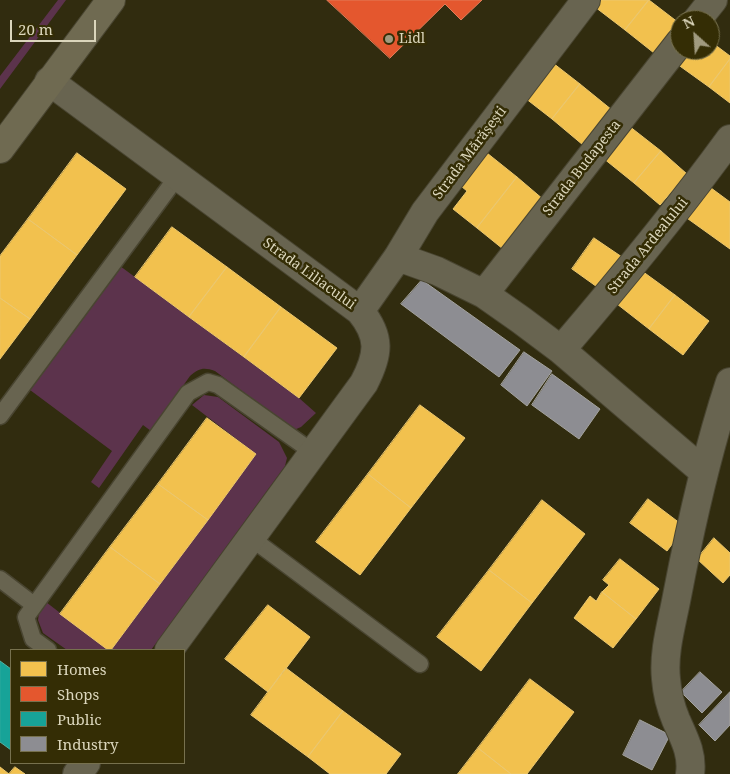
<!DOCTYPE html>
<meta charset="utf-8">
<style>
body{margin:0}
#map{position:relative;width:730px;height:774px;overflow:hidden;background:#312c0f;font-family:"Noto Serif",serif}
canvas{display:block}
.legend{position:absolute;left:10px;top:649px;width:175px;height:115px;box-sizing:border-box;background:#342d05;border:1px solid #77714e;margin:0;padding:6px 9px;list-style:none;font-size:15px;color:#dbd6bc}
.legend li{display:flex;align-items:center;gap:10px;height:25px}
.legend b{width:25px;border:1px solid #77714e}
.north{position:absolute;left:670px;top:10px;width:50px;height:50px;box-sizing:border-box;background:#342d05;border:1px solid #77714e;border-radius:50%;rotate:334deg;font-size:14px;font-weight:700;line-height:20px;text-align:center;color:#dbd6bc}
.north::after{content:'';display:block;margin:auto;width:18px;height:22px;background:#a09a7f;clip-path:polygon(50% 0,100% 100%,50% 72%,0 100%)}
.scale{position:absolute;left:10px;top:20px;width:86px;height:22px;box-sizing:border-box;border:2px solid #dbd6bc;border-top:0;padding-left:6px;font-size:15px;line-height:18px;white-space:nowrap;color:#dbd6bc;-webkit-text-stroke:4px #342d05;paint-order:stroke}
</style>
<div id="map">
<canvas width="730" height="774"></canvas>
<ul class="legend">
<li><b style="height:14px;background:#f2c14e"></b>Homes</li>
<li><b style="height:14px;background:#e4572e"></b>Shops</li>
<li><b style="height:14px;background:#17a398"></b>Public</li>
<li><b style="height:14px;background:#8d8d92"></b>Industry</li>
</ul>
<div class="north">N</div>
<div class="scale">20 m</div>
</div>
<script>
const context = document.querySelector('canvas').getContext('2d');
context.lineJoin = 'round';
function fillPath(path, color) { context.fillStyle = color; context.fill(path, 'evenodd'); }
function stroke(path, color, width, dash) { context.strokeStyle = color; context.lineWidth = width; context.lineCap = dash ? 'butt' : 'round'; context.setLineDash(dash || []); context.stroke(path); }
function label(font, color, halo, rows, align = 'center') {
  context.font = font + ' "Noto Serif",serif'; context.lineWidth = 5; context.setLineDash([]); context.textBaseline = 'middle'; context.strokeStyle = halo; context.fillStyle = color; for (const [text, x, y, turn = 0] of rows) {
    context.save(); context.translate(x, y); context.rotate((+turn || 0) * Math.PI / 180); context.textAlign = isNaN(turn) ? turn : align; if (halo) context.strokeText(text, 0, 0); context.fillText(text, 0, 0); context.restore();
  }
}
fillPath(new Path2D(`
 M58 0H66L0 89V76Z
 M120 266 299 398 316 413 301 427 294 430 215 371C204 367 199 368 190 376L151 431 143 425 99 488 91 482 112 451 30 390Z
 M204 395 218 397 279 442 287 458 285 466 151 650H111L256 454 192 405Z
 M46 602 108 650H67L43 633 38 620 39 613Z`), '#5c334c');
const homes = new Path2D(`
 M600 0H649L625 30 595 7Z
 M649 0 679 23 654 53 625 30Z
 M710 41 730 56V59L709 87 677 64 687 50H710Z
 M730 59V103L709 87Z
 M553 63 580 84 552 119 525 98Z
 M580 84 612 110 583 145 552 119Z
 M629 126 661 151 634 183 603 158Z
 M482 149 517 177 477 228 453 209 467 191 456 182Z
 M661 151 687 174 660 205 634 183Z
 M77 153 126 189 77 255 28 219Z
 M517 177 544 200 503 249 477 228Z
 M707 185 730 202V249L684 216Z
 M28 219 77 255 30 319 0 298V256Z
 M172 227 227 267 189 317 135 277Z
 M594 238 622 257 600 289 572 269Z
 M227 267 281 307 244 357 189 317Z
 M642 271 675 295 649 329 617 304Z
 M675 295 709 321 683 355 649 329Z
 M0 298 30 319 0 359Z
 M281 307 337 348 299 398 244 357Z
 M420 405 465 438 411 508 368 474Z
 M207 418 256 454 208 520 158 484Z
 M368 474 411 508 360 575 316 542Z
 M158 484 208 520 160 584 110 547Z
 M648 499 685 527 667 551 630 523Z
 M542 500 585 534 532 603 489 570Z
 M714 538 730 553V575L723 583 697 559Z
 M110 547 160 584 111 650H108L60 614Z
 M620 559 659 589 636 619 602 592 609 585 603 580Z
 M489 570 532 603 481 671 437 637Z
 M602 592 636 619 613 648 574 618 590 596 596 601Z
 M268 605 310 637 268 692 225 659Z
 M286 668 343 711 308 757 251 715Z
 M530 679 574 712 527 774H511L478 748Z
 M343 711 401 754 386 774H330L308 757Z
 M478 748 511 774H458Z
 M0 767 9 774H0Z
 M15 767 25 774H9Z`);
fillPath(homes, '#f2c14e');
stroke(homes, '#ebc76f', 1);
const shops = new Path2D(`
 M327 0H482L461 20 445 4 390 58Z`);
fillPath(shops, '#e4572e');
stroke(shops, '#e17d59', 1);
const public = new Path2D(`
 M0 661 11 669V750L0 742Z`);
fillPath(public, '#17a398');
stroke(public, '#52b2a3', 1);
const industry = new Path2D(`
 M422 280 520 350 499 377 401 304Z
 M524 352 552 371 527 406 501 385Z
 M552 374 600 409 579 439 532 405Z
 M700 672 722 692 702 713 681 692Z
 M730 692V725L715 741 699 725Z
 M640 720 670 735 652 770 623 755Z`);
fillPath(industry, '#8d8d92');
stroke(industry, '#a4a39f', 1);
const lane = new Path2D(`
 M0 416 177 177
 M251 538 420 664
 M0 579 34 605
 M48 650 33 639 26 617 188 393 208 382 218 385 314 453`);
const street = new Path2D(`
 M697 20 713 0
 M49 81 360 311C381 337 379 354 364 383L169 650
 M398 257 437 271 484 294 521 320 561 350 703 471
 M484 294 680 42
 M360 311 398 257 425 212 586 0
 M561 350C620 281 677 212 730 139
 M77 774 86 763
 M690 774C693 754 684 738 676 720 671 708 667 692 666 679 663 652 672 623 677 596 691 523 707 452 730 382`);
const primary = new Path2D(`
 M0 149 111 0`);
stroke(lane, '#494531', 19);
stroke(street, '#494531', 30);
stroke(primary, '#494531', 30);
stroke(lane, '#686450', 16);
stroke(street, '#686450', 28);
stroke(primary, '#6f6a51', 28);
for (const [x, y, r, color] of [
 [389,39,5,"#a09a7f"]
]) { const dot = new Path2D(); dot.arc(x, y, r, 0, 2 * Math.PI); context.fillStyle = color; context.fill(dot); stroke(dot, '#342d05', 2); }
label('14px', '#dbd6bc', '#342d05', [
 ["Lidl",399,39]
], 'left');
label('14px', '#dbd6bc', '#342d05', [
 ["Strada Mărășești",470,153,-53],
 ["Strada Budapesta",582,168,-52],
 ["Strada Ardealului",648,246,-51],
 ["Strada Liliacului",309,274,36]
]);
</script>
